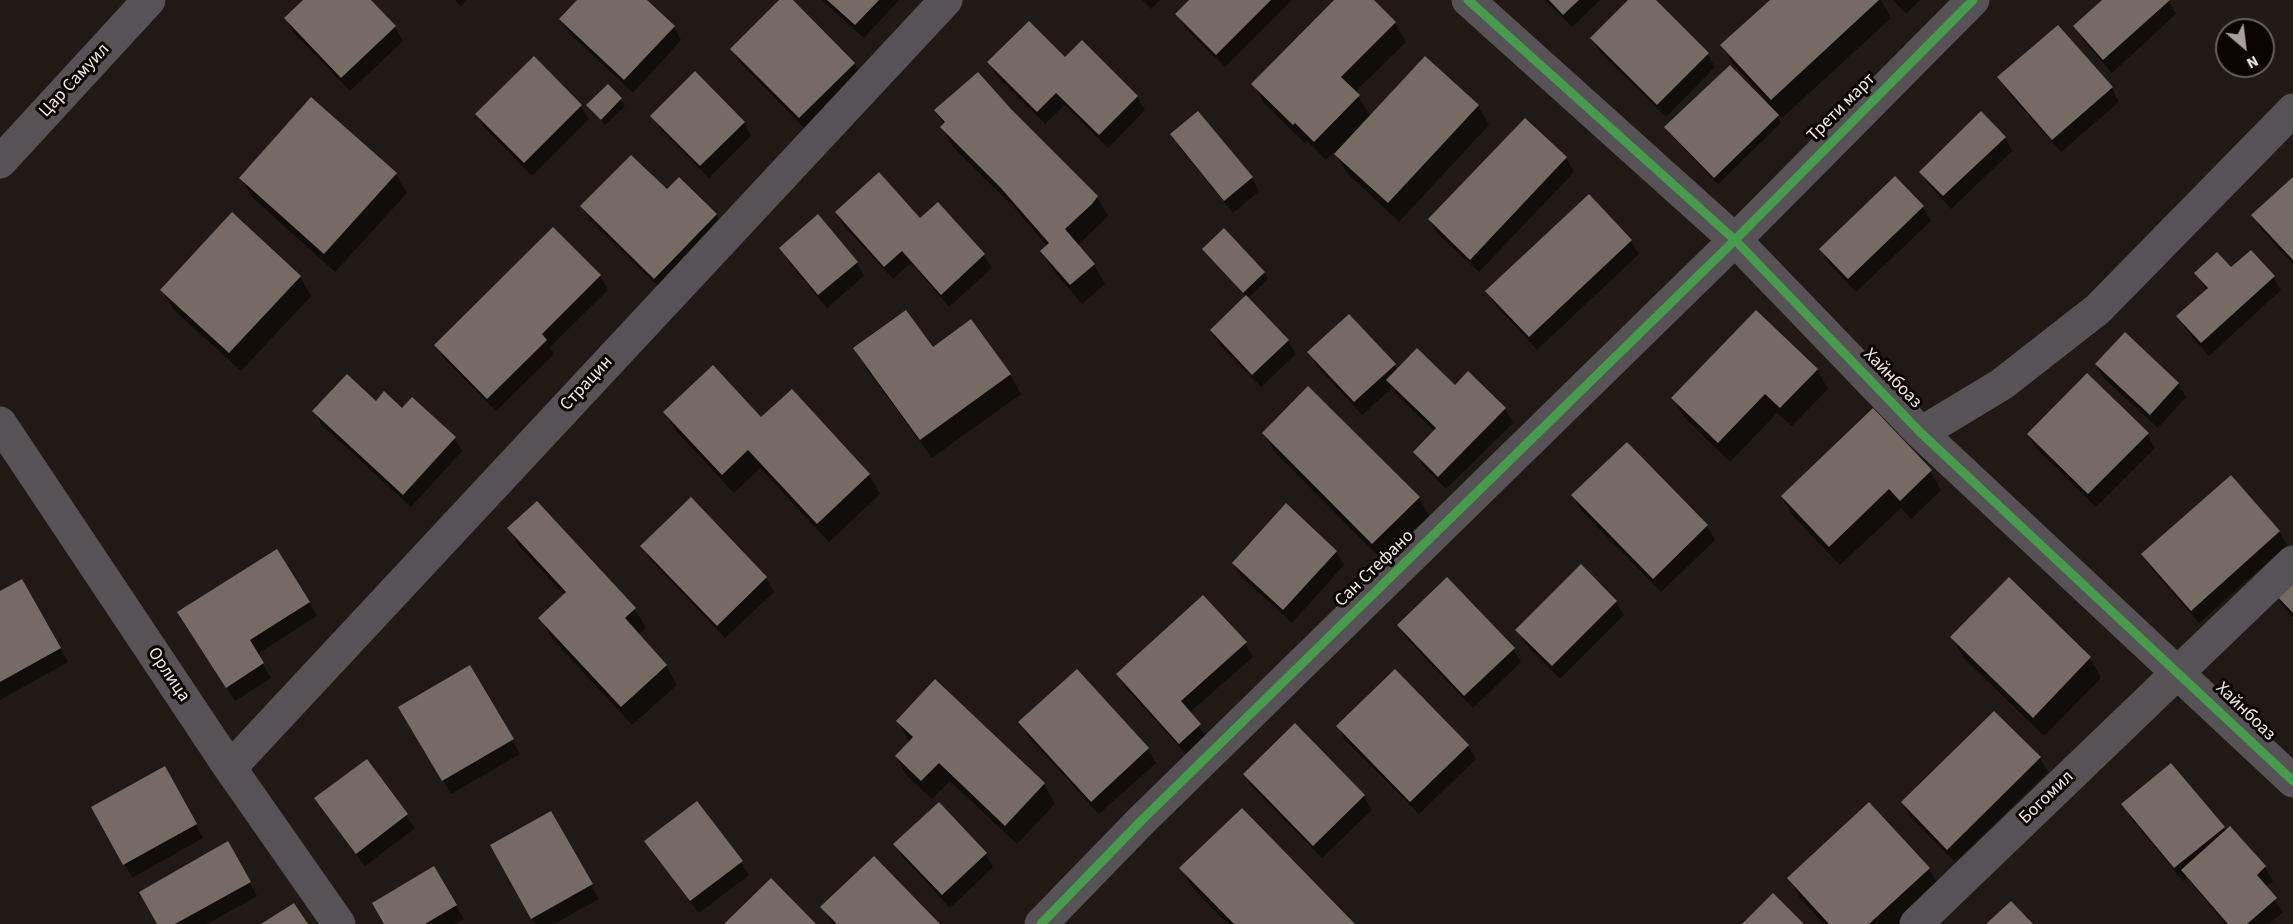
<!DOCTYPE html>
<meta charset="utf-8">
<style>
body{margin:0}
#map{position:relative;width:2293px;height:924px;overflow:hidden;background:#201916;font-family:"Source Sans 3",sans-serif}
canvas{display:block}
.north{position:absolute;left:2215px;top:18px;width:60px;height:60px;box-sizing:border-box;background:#0a0503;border:2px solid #66605d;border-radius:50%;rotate:152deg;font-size:16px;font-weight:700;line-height:24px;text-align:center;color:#f1e8e3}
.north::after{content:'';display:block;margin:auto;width:21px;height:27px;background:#a8a09b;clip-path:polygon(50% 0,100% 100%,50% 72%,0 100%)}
</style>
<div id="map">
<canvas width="2293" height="924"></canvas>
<div class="north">N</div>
</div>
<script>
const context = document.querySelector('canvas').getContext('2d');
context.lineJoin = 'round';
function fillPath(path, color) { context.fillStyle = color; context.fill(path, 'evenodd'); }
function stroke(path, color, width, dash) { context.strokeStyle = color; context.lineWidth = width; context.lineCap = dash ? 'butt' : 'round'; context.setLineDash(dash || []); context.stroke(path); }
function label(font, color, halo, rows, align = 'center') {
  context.font = font + ' "Source Sans 3",sans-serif'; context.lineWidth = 6; context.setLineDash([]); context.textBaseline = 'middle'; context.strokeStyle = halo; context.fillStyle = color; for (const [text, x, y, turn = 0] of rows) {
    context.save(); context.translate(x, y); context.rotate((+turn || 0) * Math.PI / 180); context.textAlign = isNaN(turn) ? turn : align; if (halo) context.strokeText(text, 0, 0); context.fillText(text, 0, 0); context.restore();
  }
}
fillPath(new Path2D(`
 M305 0H369L395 27 403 41 350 91 293 32 286 18Z
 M455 0H466L461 6Z
 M579 0H645L674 27 681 40 633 93 569 33 561 20Z
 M781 0H791L854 64 862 77 807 131 740 62 732 49Z
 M822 0H899L864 38Z
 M1142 0H1160L1151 9Z
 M1191 0H1292L1225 67 1185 27 1177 14Z
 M1336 0H1372L1395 23 1406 42 1355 92 1371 116 1426 58 1478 106 1489 125 1399 222 1347 173 1334 152 1326 160 1307 141 1305 143 1264 103 1253 84Z
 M1545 0H1600L1572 27Z
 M1630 0H1654L1707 54 1715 67 1666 117 1600 52 1592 38Z
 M1772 0H1881L1891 18 1782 118 1776 113 1781 123 1718 184 1670 134 1666 128 1768 102 1733 64 1722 45Z
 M1893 0H1920L1906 14Z
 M2104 0H2168L2176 14 2112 73 2083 40 2075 26Z
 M1082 42 1137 97 1145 110 1108 148 1065 105 1045 124 997 76 989 63 1065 59Z
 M1999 78 2112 88 2119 102 2061 152 2007 91Z
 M608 86 625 106 605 125 588 106Z
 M581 106 589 119 532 176 484 127 477 114Z
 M936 110H1010L1097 197 1108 216 1077 246 1094 265 1105 284 1082 304 1053 270 1041 251 1047 246 1013 206 953 147 942 128 944 125Z
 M652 116 744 122 751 136 709 178 660 129Z
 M1172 135 1252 178 1259 191 1233 213 1180 148Z
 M2005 137 2012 151 1951 209 1929 185 1921 172Z
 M1566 158 1574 172 1479 272 1437 233 1430 220Z
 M395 174 407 193 335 272 252 197 241 178Z
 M1895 178 1923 207 1931 221 1856 292 1828 262 1821 249Z
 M2293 179V264L2261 229 2253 215Z
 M667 191 716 215 724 228 663 291 590 220 582 207Z
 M836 213 920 220 984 255 992 268 949 307 911 263 893 279 844 226Z
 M553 229 600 276 608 290 550 347 554 354 496 411 444 358 436 345Z
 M1631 241 1639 254 1537 350 1495 304 1487 291Z
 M781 248 857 263 864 276 827 308 789 262Z
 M1204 250 1264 273 1268 279 1248 298 1288 341 1296 354 1261 387 1219 344 1211 330 1246 297Z
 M2231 269 2273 277 2281 290 2209 356 2186 330 2178 317 2207 290 2196 273Z
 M300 277 311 296 241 371 173 309 162 290Z
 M855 349 1010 375 1021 394 932 458 866 368Z
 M1309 352 1394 365 1398 371 1455 387 1468 373 1505 409 1513 423 1446 489 1423 465 1415 452 1435 432 1396 394 1392 388 1362 415 1317 366Z
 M2096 364 2178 384 2186 397 2158 428 2104 378Z
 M1817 370 1828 389 1792 426 1777 413 1730 462 1684 417 1673 398Z
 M1308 388 1419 498 1430 517 1384 562 1275 452 1263 433Z
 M792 391 869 475 880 494 829 542 760 468 734 493 676 431 665 412 761 419Z
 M376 403 402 410 454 438 462 451 411 507 322 425 314 411Z
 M2028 434H2147L2155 448 2096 507 2036 448Z
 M1627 444 1707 526 1715 540 1661 592 1580 509 1573 496Z
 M1930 471 1941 490 1911 519 1901 508 1840 565 1793 516 1782 496Z
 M690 499 766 578 774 592 725 638 650 559 642 546Z
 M509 528 635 609 646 628 638 635 666 665 677 685 632 725 551 637 540 618 565 596 520 547Z
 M2279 531 2287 545 2199 623 2151 568 2143 555Z
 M1336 552 1344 565 1292 623 1241 576 1233 563Z
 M2293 576V617L2283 607 2276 593Z
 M2009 579 2090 658 2101 678 2044 736 1963 657 1952 637Z
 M21 581 68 662 0 700V593Z
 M309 602 317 616 257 654 271 678 235 701 187 626Z
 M1616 602 1624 615 1560 679 1525 643 1517 630Z
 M1399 626 1513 649 1521 662 1473 708 1407 639Z
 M1245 643 1253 657 1189 713 1208 739 1188 756 1125 687 1118 674Z
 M469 667 520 754 451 794 400 708Z
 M1077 671 1148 749 1156 763 1099 814 1028 736 1020 722Z
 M935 681 1044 784 1055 804 1017 844 950 781 932 799 907 776 896 757 910 742 897 721Z
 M1994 713 2040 758 2048 772 1955 862 1910 816 1902 803Z
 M1295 725 1364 796 1372 810 1322 858 1252 787 1245 774Z
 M1338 726 1468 746 1476 759 1419 814 1345 740Z
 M366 761 415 828 365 866 316 798Z
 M164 768 203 838 132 878 93 807Z
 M2123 804 2224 828 2226 832 2230 828 2265 867 2273 881 2265 887 2283 912 2269 924H2226L2187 878 2183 881 2131 818Z
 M550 813 599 899 554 924H536L492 845Z
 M646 841 741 862 749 875 699 913 654 855Z
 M228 843 257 896 207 924H159Z
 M895 844 985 854 993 867 950 908 903 857Z
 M434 868 464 919 455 924H385Z
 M1181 868 1353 924H1228L1192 887Z
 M1928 868 1940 888 1900 924H1824L1800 898 1789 878Z
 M822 907 938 924H833Z`), '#0007');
fillPath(new Path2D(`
 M303 0H371L396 26 341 78 284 18Z
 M577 0H647L675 26 624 80 559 19Z
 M779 0H793L855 63 799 118 730 49Z
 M827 0H879L855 25Z
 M1189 0H1271L1216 55 1175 14Z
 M1334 0H1374L1396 22 1341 77 1360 95 1314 142 1295 123 1293 125 1251 84Z
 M1549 0H1579L1563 15Z
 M1628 0H1656L1709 53 1657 105 1590 38Z
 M1770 0H1879L1771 100 1720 45Z
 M2102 0H2170L2103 60 2073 26Z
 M1029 21 1065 57 1082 40 1138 96 1099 135 1056 93 1037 112 987 62Z
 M2058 25 2113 87 2052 140 1997 77Z
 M534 56 582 105 524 163 475 114Z
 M1425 56 1479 105 1388 203 1334 154Z
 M1730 65 1779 115 1714 178 1664 127Z
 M695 71 745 122 700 166 650 116Z
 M978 72 1011 109 1098 196 1092 204 1065 229 1095 264 1070 285 1040 251 1049 243 1000 187 940 127 945 122 934 110Z
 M608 84 622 98 601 120 586 105Z
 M311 97 397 173 324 254 239 178Z
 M1198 111 1253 177 1224 201 1170 134Z
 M1981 111 2006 137 1943 196 1919 172Z
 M1525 118 1567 157 1470 260 1428 219Z
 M631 155 667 189 679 177 717 214 654 279 580 206Z
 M879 172 920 218 938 202 985 254 941 295 902 251 884 267 835 212Z
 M1895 176 1924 206 1848 279 1819 249Z
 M2293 177V260L2251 215Z
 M1589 194 1632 240 1529 337 1485 291Z
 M232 212 301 276 229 353 160 290Z
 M818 214 858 262 818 295 779 248Z
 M553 227 601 275 542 334 547 340 487 399 434 345Z
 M1224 228 1265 272 1243 293 1202 249Z
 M2251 250 2275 276 2201 343 2176 316 2208 288 2194 273 2217 252 2231 267Z
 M1246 295 1289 340 1252 375 1210 330Z
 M906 310 933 347 971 319 1011 374 920 440 853 348Z
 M1756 310 1818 369 1780 408 1765 394 1718 443 1671 398Z
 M1349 314 1396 364 1354 402 1307 352Z
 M2125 332 2179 383 2150 415 2095 364Z
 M1417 348 1455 385 1468 371 1506 408 1438 477 1413 452 1436 428 1386 380Z
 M713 365 761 417 792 389 870 474 817 524 748 450 722 475 663 412Z
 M2087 373 2149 433 2088 494 2027 434Z
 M347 374 376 401 384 391 402 408 412 397 456 437 403 495 312 411Z
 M1308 386 1420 497 1372 544 1262 433Z
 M1873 408 1932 470 1900 501 1889 489 1829 547 1781 496Z
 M1627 442 1708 525 1653 579 1571 495Z
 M2231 475 2280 531 2191 611 2141 554Z
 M691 497 767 577 717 626 640 546Z
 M537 501 636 608 625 618 667 665 621 707 538 618 566 592 507 528Z
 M1286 503 1337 551 1283 610 1232 563Z
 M277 549 310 602 250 640 264 663 226 688 177 612Z
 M1581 564 1617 601 1552 666 1515 630Z
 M2293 574V613L2274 593Z
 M1447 577 1515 648 1464 696 1397 625Z
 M2009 577 2091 657 2033 718 1950 637Z
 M22 579 61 648 0 682V591Z
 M1203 595 1247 642 1181 701 1201 724 1179 744 1116 674Z
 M470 665 514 739 442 781 398 707Z
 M1077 669 1149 748 1091 802 1018 722Z
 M1395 669 1469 745 1410 802 1336 726Z
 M935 679 1045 783 1005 826 939 763 921 781 895 756 913 737 896 721Z
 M1994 711 2041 757 1947 850 1901 802Z
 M1295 723 1365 795 1313 846 1243 774Z
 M367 759 408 814 356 854 314 798Z
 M2171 763 2225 827 2174 868 2121 804Z
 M165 766 197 824 123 865 91 807Z
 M697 801 743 861 690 901 644 841Z
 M939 802 987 853 942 895 893 844Z
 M1869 802 1930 868 1869 924H1829L1787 878Z
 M1242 808 1355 924H1234L1179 868Z
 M551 811 593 884 531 919 490 845Z
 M2230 826 2266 866 2257 875 2277 898 2247 924H2228L2181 870Z
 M228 841 251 882 175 924H157L139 892Z
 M874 856 940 924H837L820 907Z
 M434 866 457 905 425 924H384L372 903Z
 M771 878 816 924H724Z
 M1773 893 1804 924H1742Z
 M2011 901 2033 924H1986Z
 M294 903 308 924H261Z`), '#756a64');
stroke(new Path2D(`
 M1468 0 1735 240 1921 433 2293 781
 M0 162 149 0
 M0 423 230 768 339 924
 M1921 433 2002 384 2098 309 2293 110
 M230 768 946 0
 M1041 924 1142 820 1735 240 1973 0
 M1916 924 2293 562`), '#565255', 33);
stroke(new Path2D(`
 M1468 0 1735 240 1921 433 2293 781
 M1041 924 1142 820 1735 240 1973 0`), '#469c4c', 9);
label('18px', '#f1e8e3', '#0a0503', [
 ["Цар Самуил",75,81,-47],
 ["Трети март",1842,108,-45],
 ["Хайнбоаз",1892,379,46],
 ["Страцин",587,384,-47],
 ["Сан Стефано",1375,569,-44],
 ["Орлица",168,675,56],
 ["Хайнбоаз",2245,712,44],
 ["Богомил",2047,798,-44]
]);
</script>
